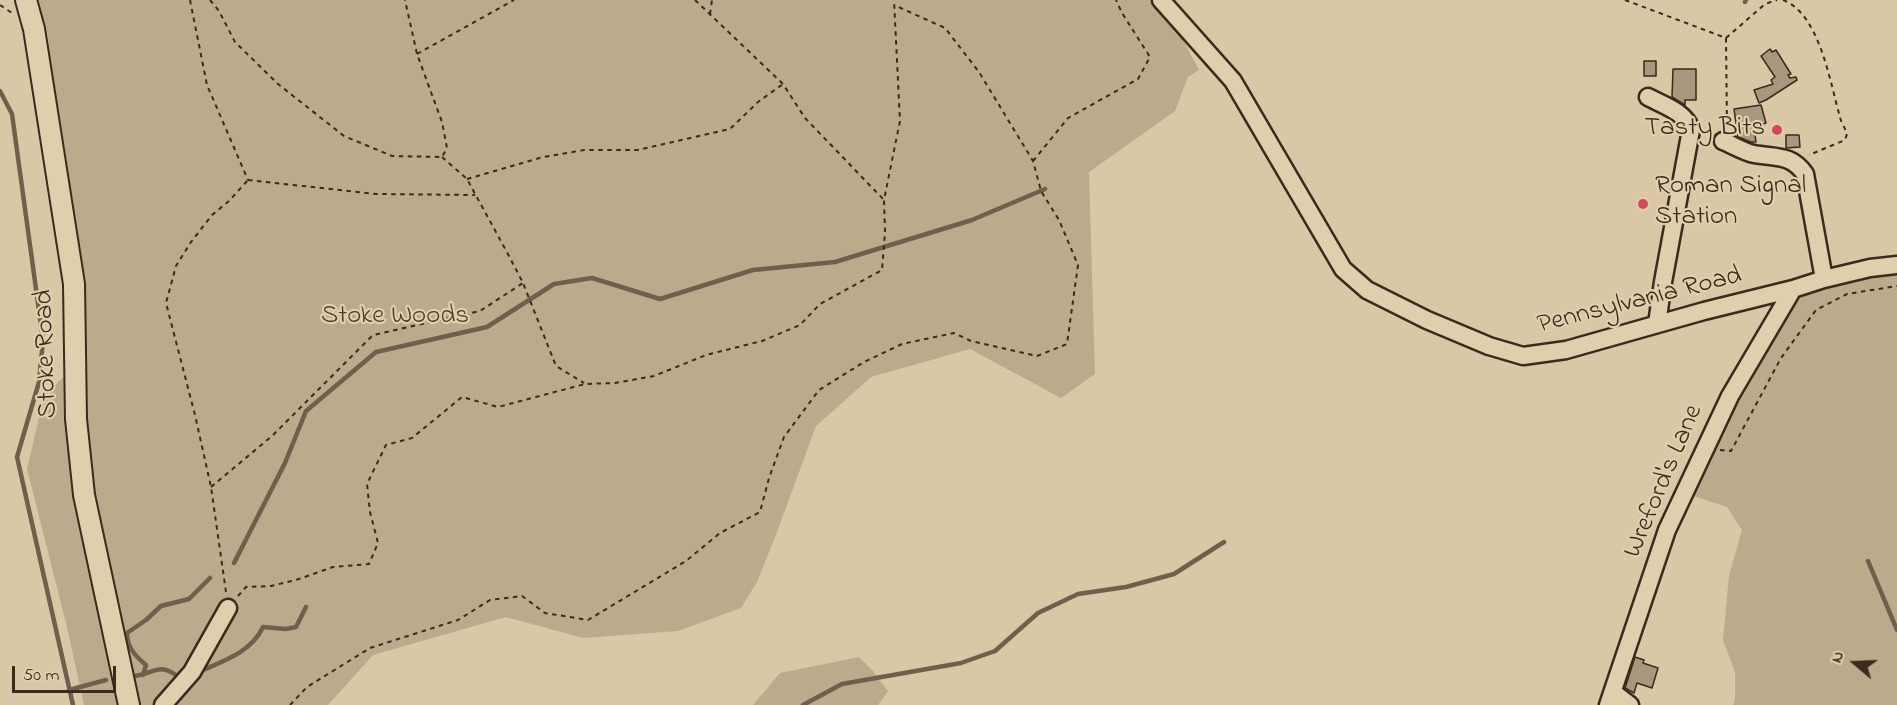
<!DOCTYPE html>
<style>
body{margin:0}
#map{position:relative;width:1897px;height:705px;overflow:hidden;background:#d9c7a6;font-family:"Indie Flower",sans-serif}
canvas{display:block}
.north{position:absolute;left:1825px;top:633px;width:60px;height:60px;-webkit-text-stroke:4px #e0ceac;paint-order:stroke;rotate:289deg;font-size:16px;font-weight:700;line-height:24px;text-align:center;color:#3b2a1e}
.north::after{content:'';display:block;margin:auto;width:21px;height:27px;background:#3b2a1e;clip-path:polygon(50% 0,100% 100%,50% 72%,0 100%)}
.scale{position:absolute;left:12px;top:666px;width:104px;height:27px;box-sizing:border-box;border:3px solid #3b2a1e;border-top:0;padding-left:8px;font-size:18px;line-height:21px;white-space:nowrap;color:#3b2a1e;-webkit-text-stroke:4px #e0ceac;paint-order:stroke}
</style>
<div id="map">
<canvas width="1897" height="705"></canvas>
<div class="north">N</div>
<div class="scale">50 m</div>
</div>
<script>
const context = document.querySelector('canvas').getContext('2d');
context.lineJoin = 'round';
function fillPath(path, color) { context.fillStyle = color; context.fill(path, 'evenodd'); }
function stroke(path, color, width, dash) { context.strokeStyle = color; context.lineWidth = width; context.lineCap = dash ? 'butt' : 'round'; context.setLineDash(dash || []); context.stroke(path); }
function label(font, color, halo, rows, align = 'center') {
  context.font = font + ' "Indie Flower",sans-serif'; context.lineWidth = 4.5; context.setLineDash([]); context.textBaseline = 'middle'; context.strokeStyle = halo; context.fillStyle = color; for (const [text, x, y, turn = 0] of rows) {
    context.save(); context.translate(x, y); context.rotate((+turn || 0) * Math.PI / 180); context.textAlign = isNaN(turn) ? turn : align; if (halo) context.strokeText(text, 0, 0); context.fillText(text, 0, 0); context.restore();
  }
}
fillPath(new Path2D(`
 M26 0H1175L1177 29 1199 70 1188 77 1175 111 1089 172 1095 374 1061 398 970 349 871 377 816 426 777 532 757 582 741 608 678 631 583 638 506 617 373 655 328 705H84L67 627 27 469 44 396 75 366 67 242Z
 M1897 275V705H1733L1735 699V672L1723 640 1729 576 1742 530 1727 507 1690 495 1735 394 1793 298 1864 277Z
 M859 657 873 671 888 691 878 705H753L780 673Z`), '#bcaa8d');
stroke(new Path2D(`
 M1745 2 1746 0
 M0 91 12 114 43 340 39 382 17 457 73 705
 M1868 561 1897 630
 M234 563 285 463 306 411 376 352 487 327 554 284 592 278 660 299 753 270 835 262 972 220 1045 189
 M203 670C226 660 252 651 263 627L286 629 296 627 306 607
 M143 675 146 665C135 656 127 647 127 633L146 620 161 606 189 599 210 578
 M134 676C153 674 159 662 177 676
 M69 690 106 680
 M803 705 842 684 961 663 995 651 1038 613 1078 594 1126 587 1174 574 1224 542`), '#705f4c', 4.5);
const building = new Path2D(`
 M1770 49 1772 52 1776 50 1791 74 1788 75 1790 78 1796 77 1797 80 1766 100 1759 103 1754 90 1773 84 1771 80 1775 77 1761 56Z
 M1644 61H1656V76H1644Z
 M1673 69H1696V100H1685V105L1672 97Z
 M1761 105 1766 123 1754 127 1756 142H1751L1738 137 1734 109Z
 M1786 135H1799L1800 147 1786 148Z
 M1635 657 1644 660 1643 663 1658 668 1652 688 1637 683 1634 693 1625 688Z`);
fillPath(building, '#a8977d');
stroke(building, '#3b2a1e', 1.5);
const minor = new Path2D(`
 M1161 0 1233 81 1343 269 1367 290 1427 320 1489 346 1523 356 1566 350 1704 311 1793 289 1824 279 1870 268 1897 265
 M1648 97C1663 105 1686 112 1691 130L1663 282 1657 324
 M1723 141C1733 145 1744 152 1754 154 1776 158 1791 154 1805 174L1824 279
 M1613 692 1630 705
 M163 705 192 672 228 608
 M1608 705 1667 530 1730 396 1793 289`);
const major = new Path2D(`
 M26 0 34 29 74 284 76 419 84 495 129 705`);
stroke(minor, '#3b2a1e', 21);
stroke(major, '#3b2a1e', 24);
stroke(new Path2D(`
 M190 0 207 85 248 180
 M210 0 219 11 235 42 278 84 344 136 392 156 442 157 447 148 442 122 417 54 405 0
 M695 0 783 84 805 118 884 200
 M1625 0 1726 38 1727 128
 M1783 0C1820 14 1830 83 1840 117 1841 123 1845 127 1847 134L1845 140 1809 155
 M0 5 12 13
 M710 14 712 0
 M1726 38 1765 4 1777 0
 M417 54 514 0
 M442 157 467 179 509 256 523 283 556 366 584 383
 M1033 161 1068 118 1138 79 1150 57 1122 13 1116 0
 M467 179 543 157 584 150H638L730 129 758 102 783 84
 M248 180 376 194 475 195
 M1720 450 1731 451 1781 358 1816 310 1847 294 1897 286
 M211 487 272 436 373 335 480 311 523 283
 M226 592 211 487 195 415 166 303 176 266 191 242 212 215 229 201 248 180
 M238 596 246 587 271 586 296 580 333 567 369 564 378 543 370 512 367 484 386 445 412 438 462 397 498 407 585 384 615 383 654 376 706 355 762 341 800 325 820 304 882 270 885 232 884 200 900 121 894 0
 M290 705 307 687 370 648 458 620 490 600 522 596 545 613 588 620 686 561 720 533 760 512 769 478 784 437 819 390 864 362 902 344 954 333 971 341 1037 356 1067 344 1078 265 1059 220 1041 191 1033 161 979 72 945 28 894 5`), '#3b2a1e', 2, [4.5, 4.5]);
stroke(minor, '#e0ceac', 16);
stroke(major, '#e0ceac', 20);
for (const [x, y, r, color] of [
 [1777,130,6,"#d1495b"],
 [1643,204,6,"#d1495b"]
]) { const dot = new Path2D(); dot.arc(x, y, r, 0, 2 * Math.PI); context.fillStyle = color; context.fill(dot); stroke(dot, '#e0ceac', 2); }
label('27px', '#3b2a1e', '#e0ceac', [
 ["Tasty Bits",1765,130],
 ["Roman Signal",1655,188,"left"],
 ["Station",1655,219,"left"]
], 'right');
label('27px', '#3b2a1e', '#e0ceac', [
 ["Pennsylvania Road",1640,302,-14],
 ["Stoke Road",48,354,-92],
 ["Wreford's Lane",1665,482,-67]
]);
label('27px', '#4e3d2f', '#e0ceac', [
 ["Stoke Woods",395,318]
]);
</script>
